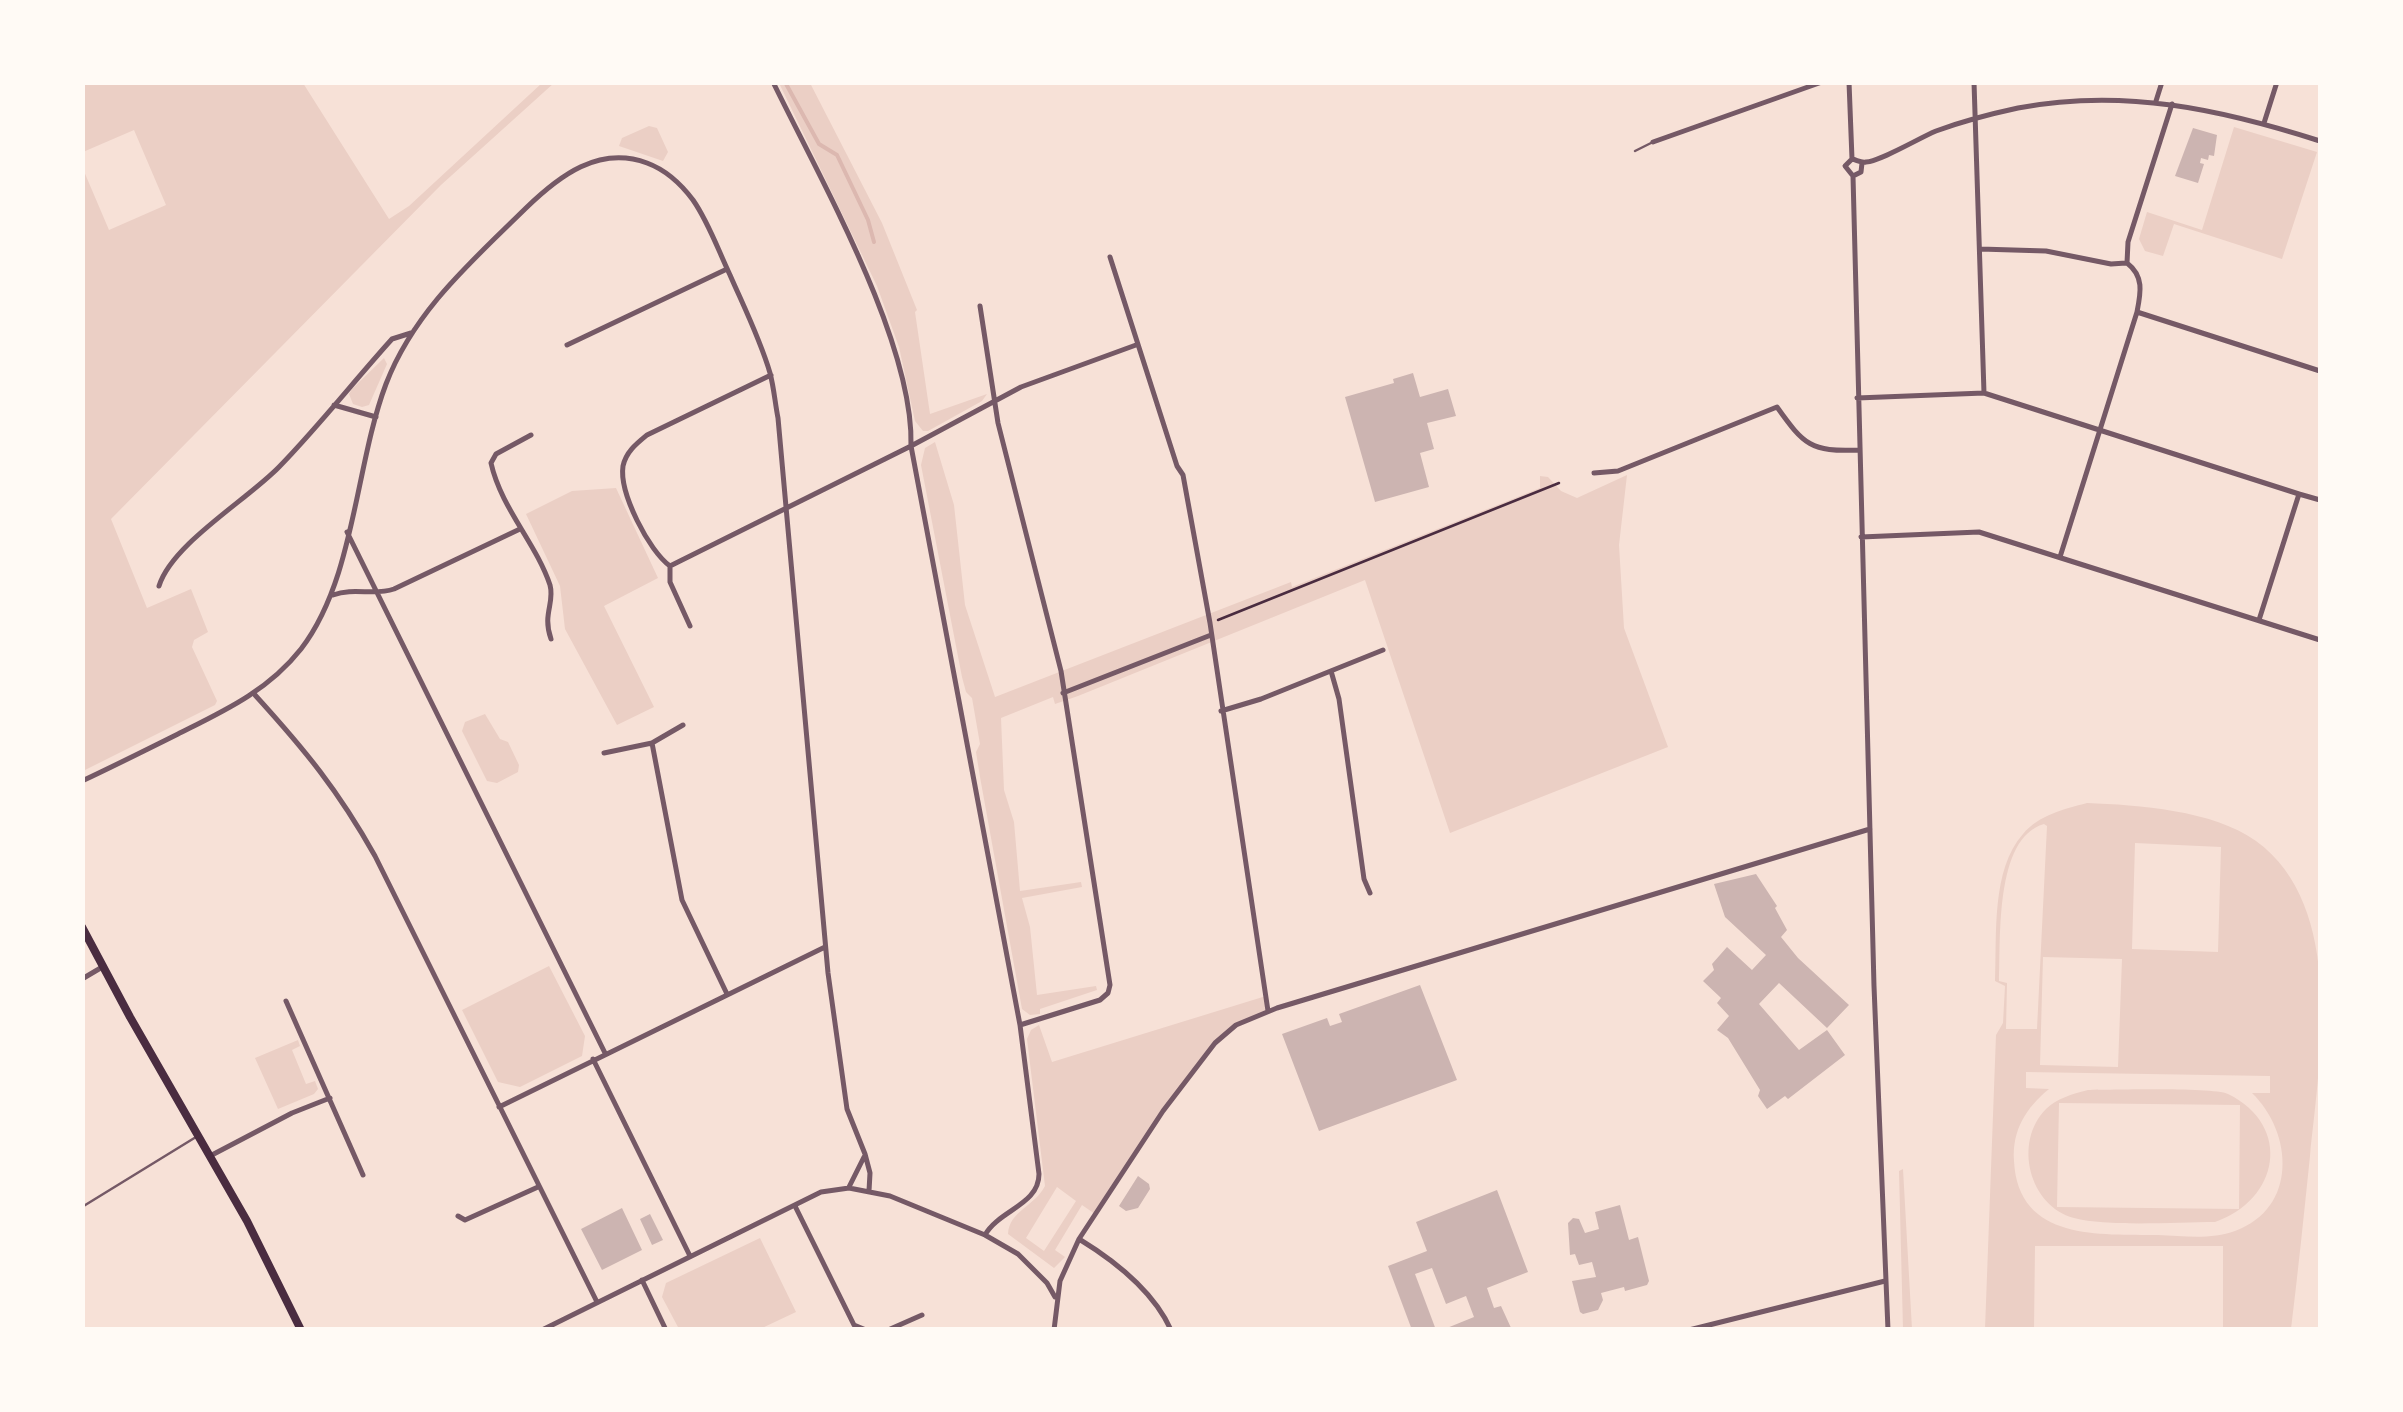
<!DOCTYPE html>
<style>
body{margin:0}
#map{position:relative;width:2403px;height:1412px;overflow:hidden;background:#f7e1d7;font-family:Jost,sans-serif}
canvas{display:block}
.frame{position:absolute;inset:0;border:85px solid #fffaf5;pointer-events:none}
</style>
<div id="map">
<canvas width="2403" height="1412"></canvas>
<div class="frame"></div>
</div>
<script>
const context = document.querySelector('canvas').getContext('2d');
context.lineJoin = 'round';
function fillPath(path, color) { context.fillStyle = color; context.fill(path, 'evenodd'); }
function stroke(path, color, width, dash) { context.strokeStyle = color; context.lineWidth = width; context.lineCap = dash ? 'butt' : 'round'; context.setLineDash(dash || []); context.stroke(path); }
fillPath(new Path2D(`
 M83 82 303 83 389 219 409 206 542 83H554L441 185 111 519 147 608 191 589 208 632 194 640 192 647 217 701 215 705 83 771V169L109 230 166 205 134 130 83 152Z
 M779 83H810L882 223 917 310 915 312 930 414 987 394 982 401 928 431H923L915 421 899 347 877 286Z
 M649 126 657 128 668 152 663 161 619 146 622 138Z
 M2234 127 2317 152 2282 259 2174 224 2163 256 2145 251 2139 239 2147 212 2202 230Z
 M384 358 387 364 369 405 362 407 353 404 349 394 352 389Z
 M935 442 954 505 965 605 995 697 1291 582 1292 587 1540 488V476L1548 477 1561 491 1577 498 1627 475 1619 545 1624 628 1668 747 1450 833 1365 580 1078 696 1055 704 1053 697 1001 718 1004 790 1014 822 1020 891 1081 882 1082 887 1022 898 1030 927 1037 995 1096 986 1097 990 1040 1009V1014L1030 1015 1022 1009 980 777 976 752 980 744 972 698 966 692 962 677 921 465 925 448Z
 M616 488 658 578 604 606 654 707 617 725 565 629 560 586 526 514 572 491Z
 M485 714 500 739 508 742 519 765 518 772 497 783 487 781 462 731 465 722Z
 M2087 803C2138 805 2213 810 2256 841 2346 906 2320 1060 2310 1156 2304 1214 2298 1272 2291 1329H2223V1246H2035L2034 1329H1985L1996 1035 2003 1023 2005 986 1995 981C1997 935 1991 870 2023 834 2039 815 2064 809 2087 803ZM2044 824 2047 826 2037 1029H2006L2007 983 1999 981C2001 941 1994 838 2044 824ZM2135 843 2221 847 2218 952 2132 949ZM2043 957 2122 959 2118 1067 2040 1065ZM2026 1072 2270 1076V1093H2252C2293 1133 2298 1208 2235 1231 2211 1240 2183 1236 2158 1235 2101 1234 2018 1242 2014 1161 2012 1130 2026 1108 2049 1089L2026 1088Z
 M549 966 585 1036 582 1056 520 1087 498 1082 462 1010Z
 M1266 996 1268 1011 1236 1025 1215 1043 1163 1111 1095 1214 1082 1205 1055 1250 1065 1257 1054 1268 1008 1234C1009 1211 1035 1206 1045 1186L1027 1039 1031 1030 1039 1025 1052 1062ZM1057 1187 1076 1201 1044 1251 1026 1238Z
 M298 1040 300 1046 292 1050 306 1084 315 1081 318 1089 314 1094 278 1109 255 1058Z
 M2088 1090C2112 1090 2212 1087 2228 1094 2293 1126 2279 1200 2215 1222 2177 1222 2108 1227 2074 1218 2029 1206 2013 1142 2046 1109 2057 1098 2073 1094 2088 1090ZM2059 1103 2240 1105 2239 1209 2057 1207Z
 M1903 1169 1912 1329H1903L1899 1171Z
 M760 1238 796 1312 760 1329H679L662 1297 666 1283Z`), '#ebcfc5');
stroke(new Path2D(`
 M785 82 819 144 837 155 868 220 874 242`), '#dcb8b0', 4);
fillPath(new Path2D(`
 M2193 128 2217 135 2214 156 2209 155 2208 160 2201 158 2200 163 2204 164 2198 183 2175 176Z
 M1413 373 1420 397 1448 389 1456 416 1427 423 1434 449 1420 453 1429 487 1375 502 1345 397 1394 383 1393 379Z
 M1756 874 1777 906 1775 908 1787 930 1781 937 1798 958 1849 1005 1827 1028 1779 983 1759 1004 1799 1050 1827 1030 1845 1055 1788 1099 1785 1096 1767 1109 1758 1096 1760 1090 1728 1038 1717 1030 1729 1016 1717 1003 1721 998 1703 981 1714 970 1712 964 1727 947 1752 970 1766 955 1725 917 1714 884Z
 M1420 985 1457 1080 1319 1131 1282 1034 1327 1018 1330 1026 1342 1022 1339 1014Z
 M1138 1176 1149 1184 1150 1189 1138 1208 1126 1211 1119 1206Z
 M1497 1190 1528 1272 1487 1288 1494 1308 1501 1306 1512 1330H1442L1474 1317 1466 1296 1446 1304 1432 1268 1415 1274 1436 1330H1412L1388 1266 1427 1251 1416 1222Z
 M1620 1205 1629 1240 1638 1237 1649 1281 1647 1285 1625 1291 1624 1287 1601 1293 1603 1300 1598 1310 1583 1314 1580 1312 1572 1281 1596 1277 1592 1262 1579 1265 1575 1254 1570 1255 1568 1223 1573 1218 1579 1219 1585 1233 1599 1229 1595 1212Z
 M622 1208 642 1250 602 1270 581 1229Z
 M650 1214 663 1240 652 1245 640 1219Z`), '#ccb4b1');
stroke(new Path2D(`
 M1218 620 1559 483`), '#4a2c40', 2.5);
stroke(new Path2D(`
 M1635 151 1651 143
 M82 1207 196 1137`), '#755966', 2.5);
stroke(new Path2D(`
 M773 82C819 177 914 342 911 446L1020 1025 1039 1174C1039 1205 999 1210 985 1235
 M1849 82 1852 159
 M1974 82 1984 393
 M2156 101 2162 82
 M2264 123 2277 82
 M1653 142 1822 82
 M1853 176 1874 986 1888 1330
 M1853 176 1845 166 1852 159C1857 160 1861 163 1866 162 1881 161 1919 138 1936 131 1963 121 1990 114 2018 108 2123 88 2220 109 2320 141
 M1853 176 1861 172 1862 163
 M1980 249 2046 251 2111 264 2126 263
 M1110 257 1177 466 1183 475 1210 623 1268 1011
 M980 306 998 423 1061 671 1110 985 1108 993 1100 1000 1020 1025
 M2137 312 2320 371
 M567 345 727 269
 M1857 398 1984 393 2299 494
 M334 405 376 417
 M531 435 496 454 491 463C501 508 536 543 550 585 555 603 542 614 551 639
 M1594 473 1618 471 1777 407C1804 445 1811 452 1858 450
 M347 532 605 1053
 M1861 537 1979 532 2320 640
 M2060 557 2137 312C2141 292 2144 276 2127 263L2128 242 2172 104
 M670 566 911 446 1021 387 1136 345
 M670 566C649 551 619 493 623 466 626 452 636 444 647 435L771 375
 M670 566V582L690 626
 M159 586C172 544 247 500 279 467 319 426 354 381 392 339L411 333
 M333 595C354 587 374 596 394 589L520 529
 M2259 620 2299 494 2320 500
 M1331 671 1339 699 1364 879 1370 893
 M1063 693 1211 635
 M255 695C305 750 338 790 375 856L597 1302
 M1221 711 1261 699 1383 650
 M652 743 682 900 727 994
 M604 753 652 743 683 725
 M82 781C114 766 146 750 178 734 224 711 268 691 301 649 355 579 355 466 386 384 414 311 472 261 526 208 559 176 599 145 647 163 666 170 681 184 693 200 709 223 718 250 730 275 744 307 760 339 770 373 774 388 775 403 778 418L828 973 847 1109 865 1154 870 1173 869 1191
 M82 979 104 966
 M286 1001 363 1175
 M593 1059 690 1256
 M499 1107 825 947
 M210 1156 292 1113 330 1098
 M849 1187 864 1157
 M795 1206 854 1325 866 1330
 M458 1216 465 1220 538 1187
 M1079 1239C1115 1261 1153 1290 1171 1330
 M642 1280 666 1330
 M542 1330 821 1192 849 1188 890 1196 985 1235 1018 1254 1047 1283 1055 1297
 M888 1330 922 1315
 M1054 1330 1060 1281 1079 1239 1163 1111 1215 1043 1236 1025 1277 1008 1870 829
 M1689 1330 1885 1281`), '#755966', 5);
stroke(new Path2D(`
 M82 927 130 1017 247 1221 301 1330`), '#4a2c40', 8);
</script>
